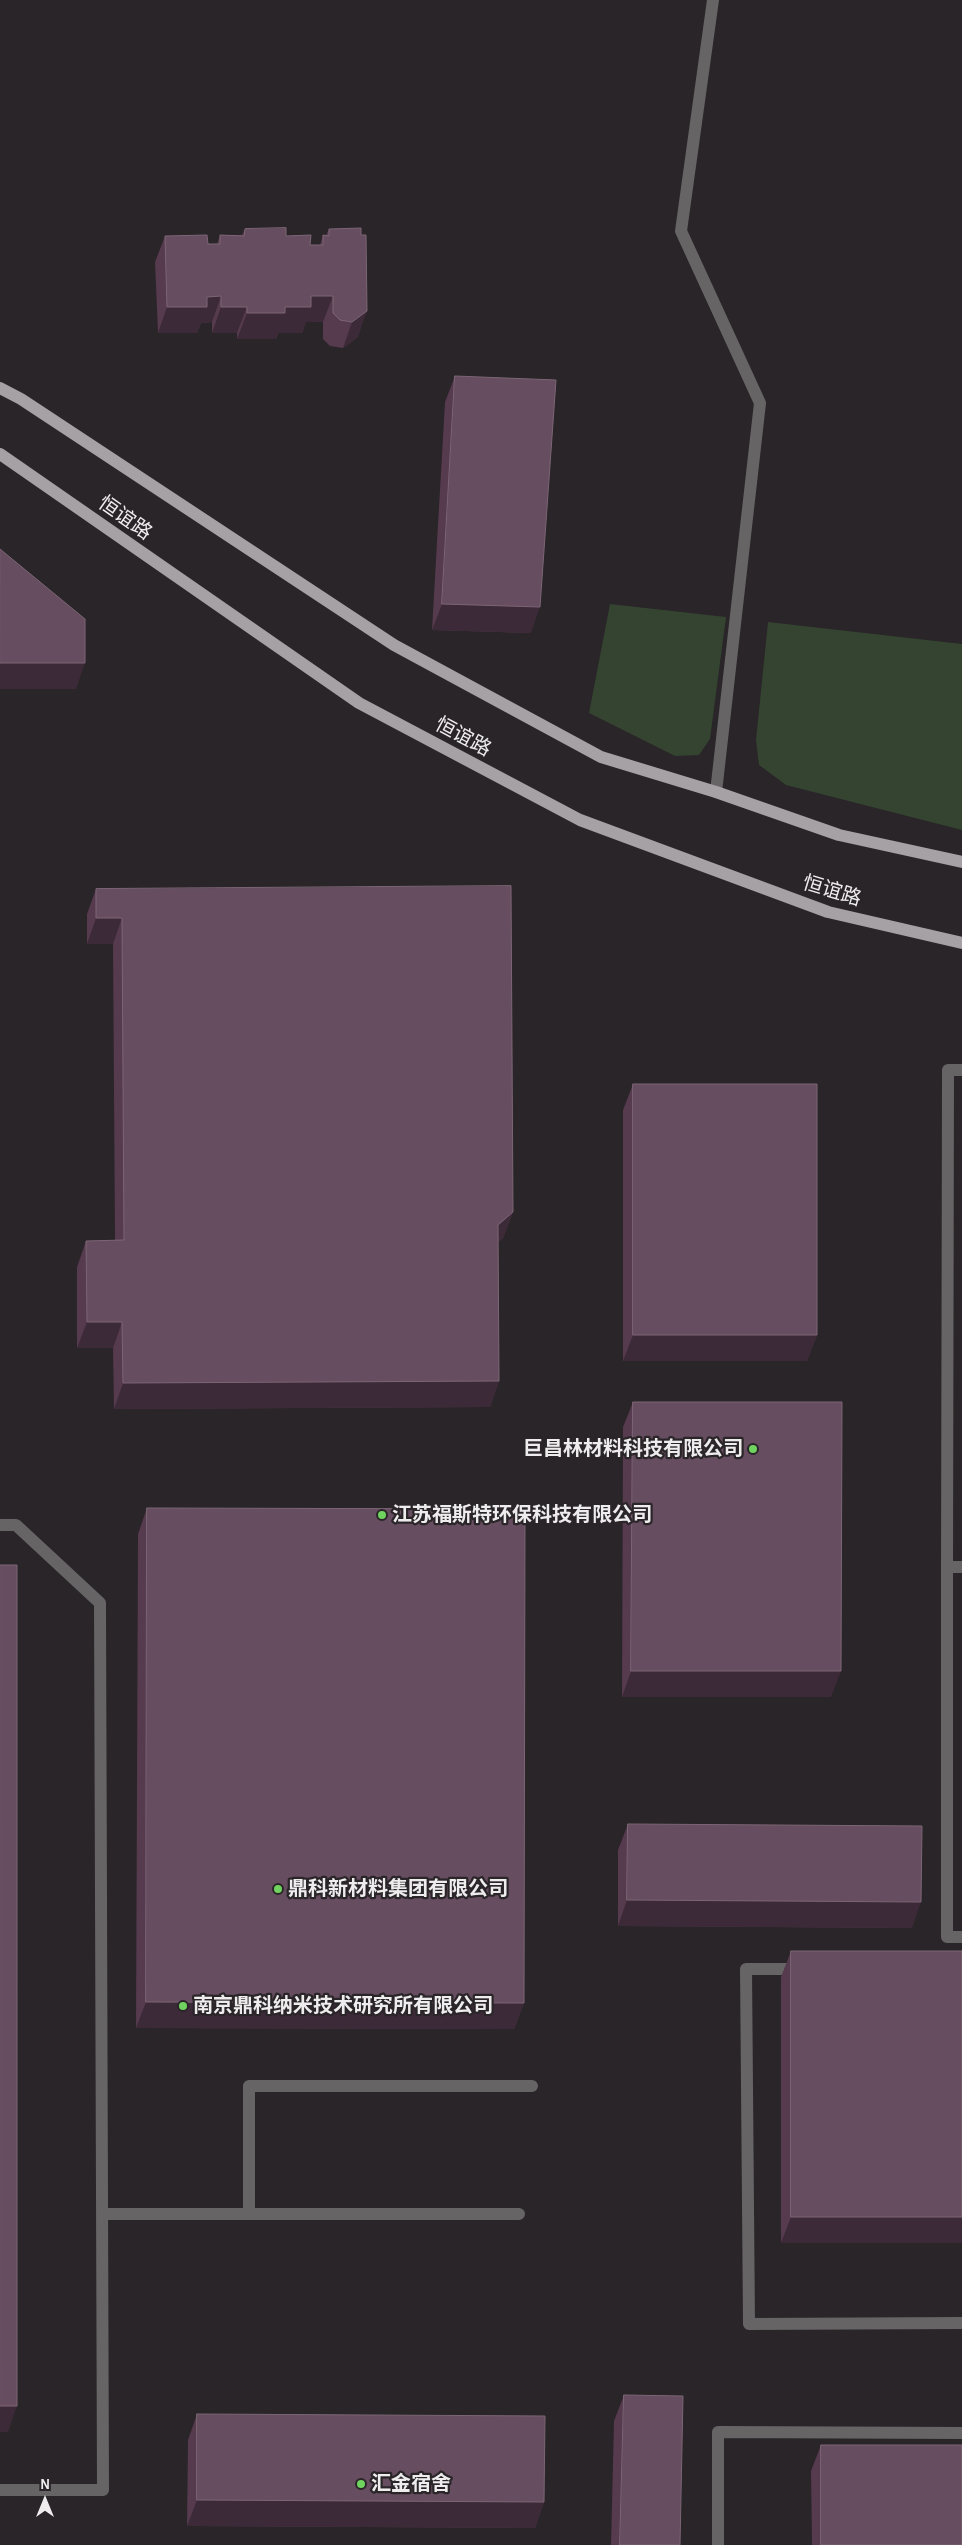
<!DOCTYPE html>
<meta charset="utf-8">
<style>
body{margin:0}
#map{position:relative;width:962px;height:2545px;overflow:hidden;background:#292528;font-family:"Alegreya Sans",sans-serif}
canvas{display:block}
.north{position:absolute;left:20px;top:2475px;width:50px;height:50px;-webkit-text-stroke:4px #292528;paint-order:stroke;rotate:0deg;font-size:14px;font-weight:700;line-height:20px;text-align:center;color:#efecee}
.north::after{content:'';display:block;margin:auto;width:18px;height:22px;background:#efecee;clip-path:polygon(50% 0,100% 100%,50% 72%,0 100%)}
</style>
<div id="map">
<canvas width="962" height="2545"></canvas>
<div class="north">N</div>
</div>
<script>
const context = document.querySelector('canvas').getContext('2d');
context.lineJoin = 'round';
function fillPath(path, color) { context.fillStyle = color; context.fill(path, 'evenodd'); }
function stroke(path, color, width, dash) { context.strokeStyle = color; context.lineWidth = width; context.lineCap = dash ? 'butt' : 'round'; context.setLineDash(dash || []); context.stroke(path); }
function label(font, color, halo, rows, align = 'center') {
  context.font = font + ' "Alegreya Sans","Noto Sans SC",sans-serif'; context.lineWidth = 4.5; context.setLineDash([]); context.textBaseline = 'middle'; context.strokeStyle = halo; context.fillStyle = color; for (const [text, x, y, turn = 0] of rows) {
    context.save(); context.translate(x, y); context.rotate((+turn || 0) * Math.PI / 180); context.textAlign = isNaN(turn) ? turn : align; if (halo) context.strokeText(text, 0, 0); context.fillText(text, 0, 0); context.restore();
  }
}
fillPath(new Path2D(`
 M610 604 726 617 710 739 699 755 675 756 589 713Z
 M768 622 962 644V830L786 785 759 765 756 740Z`), '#344431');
stroke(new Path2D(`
 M713 0 681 231 760 403 716 792
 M0 1525H16L100 1603 103 2490H0
 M947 1567 948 1070H962
 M962 1567H947V1937H962
 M799 1969H746L749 2324 962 2323
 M102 2214H519
 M249 2214V2086H532
 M718 2545V2432L962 2433`), '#666465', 12);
stroke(new Path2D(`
 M0 388 21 399 394 645 601 757 716 792 839 835 962 862
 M0 454 359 703 580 820 828 912 962 943`), '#a5a1a4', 12);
fillPath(new Path2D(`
 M245 229 286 236 310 245H320L323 235H326L329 229 358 337 343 348 330 346 323 339V322H306L302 333H278L276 339H237V333H212V322L201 323 197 333H158L155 262 165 236 208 244H217L220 235H242Z
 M455 376 531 633 432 630 445 402Z
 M96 889 513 1212 503 1238 498 1242 499 1381 490 1407 114 1409 113 1348H77V1267L86 1241 115 1240 113 944H87V914Z
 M633 1084 817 1335 807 1361H623V1110Z
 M633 1402 831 1697H622L623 1427Z
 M147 1508 524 2003 514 2029 136 2028 138 1534Z
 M628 1824 912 1928 618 1926V1850Z
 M791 1951H962L781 2243V1977Z
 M624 2395 680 2545H611L614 2421Z
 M197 2414 544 2502 535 2528 187 2526 188 2440Z
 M821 2445 962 2545H812L811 2471Z`), '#563a4e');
fillPath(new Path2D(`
 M221 296 212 322 201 323 197 333H158L167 307 207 297Z
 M311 296H333L323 322H306L302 333H278L276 339H237L247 313 285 307Z
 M221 307H247L237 333H212Z
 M367 311 358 337 343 348 352 322Z
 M442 604 540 607 531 633 432 630Z
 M0 663H85L76 689H0Z
 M96 918H122L113 944H87Z
 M513 1212 503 1238 489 1251 498 1225Z
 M87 1322H122L113 1348H77Z
 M633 1335H817L807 1361H623Z
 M499 1381 490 1407 114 1409 123 1383Z
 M631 1671H841L831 1697H622Z
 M627 1900 921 1902 912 1928 618 1926Z
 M146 2002 524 2003 514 2029 136 2028Z
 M791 2217H962V2243H781Z
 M0 2406H17L8 2432H0Z
 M197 2500 544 2502 535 2528 187 2526Z`), '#3d2a38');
const building = new Path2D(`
 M286 228V236L311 235 310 245H323V235L329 236V229L361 228V235H366L367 311 352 322 340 320 333 313V296H311V307H285V313H247V307H221V296L207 297V307H167L165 236 207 235 208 244H220V235L244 236 245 229Z
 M455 376 556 380 540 607 442 604Z
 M0 549 85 619V663H0Z
 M511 886 513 1212 498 1225 499 1381 123 1383 122 1322H87L86 1241 124 1240 122 918H96V889Z
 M633 1084H817V1335H633Z
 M633 1402H842L841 1671H631Z
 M147 1508 525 1509 524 2003 146 2002Z
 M0 1565H17V2406H0Z
 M628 1824 922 1826 921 1902 627 1900Z
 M791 1951H962V2217H791Z
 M624 2395 683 2396 680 2545H620Z
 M197 2414 545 2416 544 2502 197 2500Z
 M821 2445H962V2545H821Z`);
fillPath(building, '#664d5f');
stroke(building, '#7c6676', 1);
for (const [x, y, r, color] of [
 [753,1449,5,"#70d35f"],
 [382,1515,5,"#70d35f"],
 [278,1889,5,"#70d35f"],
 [183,2006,5,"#70d35f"],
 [361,2484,5,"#70d35f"]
]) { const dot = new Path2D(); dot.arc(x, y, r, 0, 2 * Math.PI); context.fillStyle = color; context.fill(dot); stroke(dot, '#292528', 2); }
label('20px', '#efecee', '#292528', [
 ["恒谊路",125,518,35],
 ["恒谊路",463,737,28],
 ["恒谊路",832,891,17]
]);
label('bold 20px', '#efecee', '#292528', [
 ["巨昌林材料科技有限公司",743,1449,"right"],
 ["江苏福斯特环保科技有限公司",392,1515],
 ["鼎科新材料集团有限公司",288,1889],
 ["南京鼎科纳米技术研究所有限公司",193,2006],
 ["汇金宿舍",371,2484]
], 'left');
</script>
